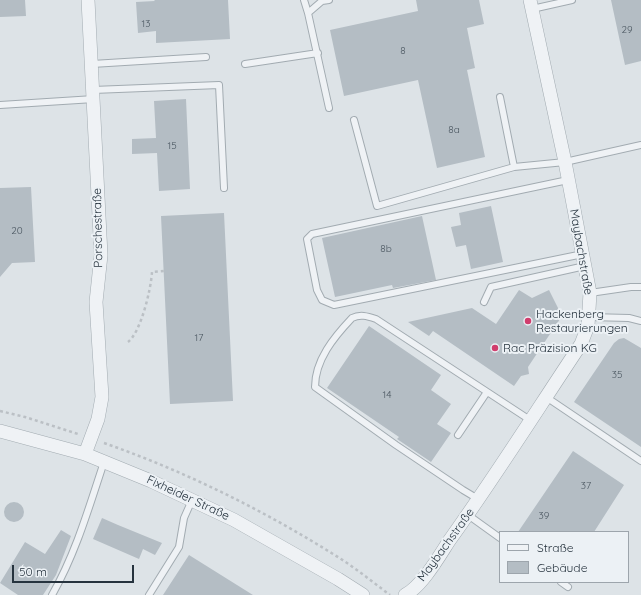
<!DOCTYPE html>
<meta charset="utf-8">
<style>
body{margin:0}
#map{position:relative;width:641px;height:595px;overflow:hidden;background:#dde3e7;font-family:Quicksand,sans-serif}
canvas{display:block}
.legend{position:absolute;left:499px;top:531px;width:130px;height:52px;box-sizing:border-box;background:#ecf1f5;border:1px solid #9da5ac;margin:0;padding:5px 7px;list-style:none;font-size:12px;color:#26333e}
.legend li{display:flex;align-items:center;gap:8px;height:20px}
.legend b{width:20px;border:1px solid #9da5ac}
.scale{position:absolute;left:12px;top:565px;width:122px;height:18px;box-sizing:border-box;border:2px solid #26333e;border-top:0;padding-left:5px;font-size:12px;line-height:14px;white-space:nowrap;color:#26333e;-webkit-text-stroke:3px #ecf1f5;paint-order:stroke}
</style>
<div id="map">
<canvas width="641" height="595"></canvas>
<ul class="legend">
<li><b style="height:5px;background:#eff2f5"></b>Straße</li>
<li><b style="height:11px;background:#b4bdc4"></b>Gebäude</li>
</ul>
<div class="scale">50 m</div>
</div>
<script>
const context = document.querySelector('canvas').getContext('2d');
context.lineJoin = 'round';
function fillPath(path, color) { context.fillStyle = color; context.fill(path, 'evenodd'); }
function stroke(path, color, width, dash) { context.strokeStyle = color; context.lineWidth = width; context.lineCap = dash ? 'butt' : 'round'; context.setLineDash(dash || []); context.stroke(path); }
function label(font, color, halo, rows, align = 'center') {
  context.font = font + ' Quicksand,sans-serif'; context.lineWidth = 4; context.setLineDash([]); context.textBaseline = 'middle'; context.strokeStyle = halo; context.fillStyle = color; for (const [text, x, y, turn = 0] of rows) {
    context.save(); context.translate(x, y); context.rotate((+turn || 0) * Math.PI / 180); context.textAlign = isNaN(turn) ? turn : align; if (halo) context.strokeText(text, 0, 0); context.fillText(text, 0, 0); context.restore();
  }
}
fillPath(new Path2D(`
 M0 0H25L26 16 0 17Z
 M154 0H228L230 39 156 43V31L138 33 136 2 155 1Z
 M416 0H479L484 24 467 28 475 68 467 70 485 157 437 168 418 80 344 96 330 30 418 11Z
 M611 0H641V61L625 65Z
 M186 99 190 189 159 191 157 153 132 154V139L156 138 154 101Z
 M31 187 35 262 12 263 0 277V188Z
 M491 206 503 262 471 269 466 245 456 247 451 227 461 225 459 213Z
 M224 213 233 401 170 404 161 216Z
 M422 216 436 280 393 288 392 285 335 297 322 238Z
 M519 290 532 298 549 290 562 316 528 367 529 374 521 376 514 386 433 331 429 336 408 322 472 308 496 324Z
 M369 326 441 375 431 390 451 404 437 424 451 433 431 462 397 439 399 437 327 388Z
 M624 338 641 348V447L574 402 614 343 619 339Z
 M573 451 624 485 594 532H518Z
 M4 512a10 10 0 1 1 20 0a10 10 0 1 1-20 0Z
 M102 518 118 525 162 543 155 555 143 549 139 559 93 539Z
 M61 530 71 536 56 575 43 595H18L0 583 25 542 45 554Z
 M189 555 253 595H163Z`), '#b4bdc4');
const lane = new Path2D(`
 M304 0 308 13
 M329 0 322 1 308 13 329 108
 M532 9 572 0
 M92 64 206 57
 M245 64 318 53
 M93 90 219 85 224 188
 M500 97 514 167
 M0 105 94 99
 M354 120 377 206 514 167 565 162 641 145
 M568 180 312 234 307 239 317 290 322 300 334 305 583 254
 M590 293 631 287H641
 M484 302 491 287 585 266
 M589 317 629 318 641 321
 M546 397 641 461
 M458 435 487 392
 M478 499 463 490 396 445 315 387C315 360 334 337 352 318 360 314 367 316 376 319L530 420
 M468 515 500 538
 M561 582 568 587
 M52 595C76 553 89 507 104 462
 M149 595 179 547 184 518 192 500`);
const street = new Path2D(`
 M0 431 85 454 151 481 234 520 338 579 363 595
 M85 454 98 419 102 397 96 302 101 255 88 0
 M405 595C422 586 438 558 449 541 495 477 537 410 581 344L588 326 590 293 565 162 530 0`);
stroke(lane, '#a2abb1', 8);
stroke(street, '#a2abb1', 14);
stroke(new Path2D(`
 M128 342C141 332 151 289 152 272L164 271
 M0 411 25 417 78 434
 M104 443C187 472 267 512 341 559 358 570 374 583 390 595`), '#bbc0c5', 2.5, [3, 3]);
stroke(lane, '#eff2f5', 6);
stroke(street, '#eff2f5', 13);
for (const [x, y, r, color] of [
 [528,321,4,"#d13d6d"],
 [495,348,4,"#d13d6d"]
]) { const dot = new Path2D(); dot.arc(x, y, r, 0, 2 * Math.PI); context.fillStyle = color; context.fill(dot); stroke(dot, '#ecf1f5', 1.5); }
label('10px', '#4a5660', null, [
 ["13",146,24],
 ["29",627,30],
 ["8",403,51],
 ["8a",454,130],
 ["15",172,146],
 ["20",17,231],
 ["8b",386,249],
 ["17",199,338],
 ["35",617,375],
 ["14",387,395],
 ["37",586,486],
 ["39",544,516]
]);
label('12px', '#26333e', '#ecf1f5', [
 ["Porschestraße",98,228,-91],
 ["Maybachstraße",581,252,80],
 ["Fixheider Straße",188,498,25],
 ["Maybachstraße",446,545,-54]
]);
label('12px', '#26333e', '#ecf1f5', [
 ["Hackenberg",536,314],
 ["Restaurierungen",536,328],
 ["Rac Präzision KG",503,348]
], 'left');
</script>
